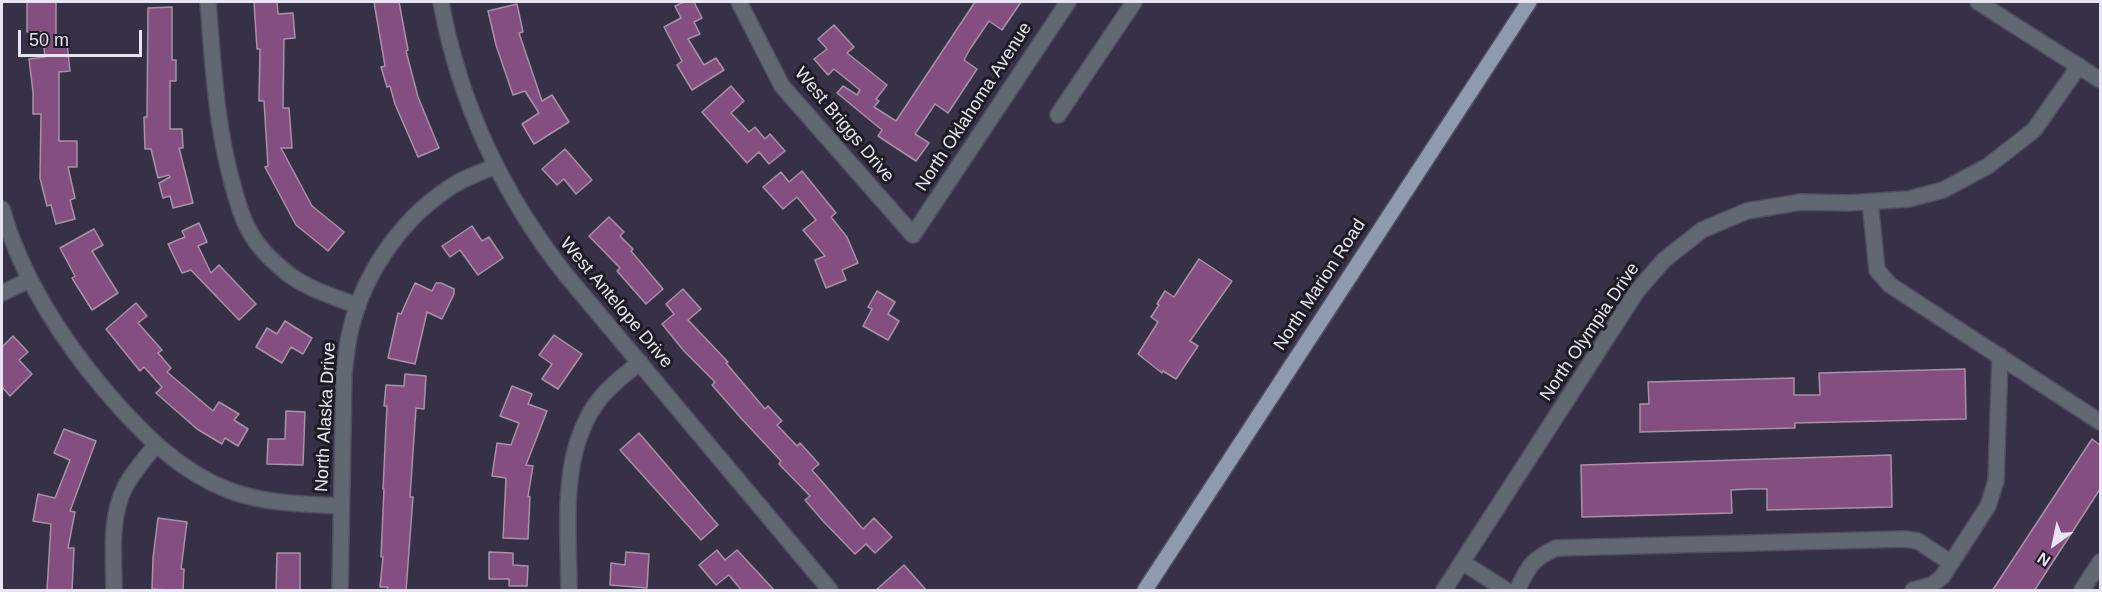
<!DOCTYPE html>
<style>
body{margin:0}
#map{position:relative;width:2102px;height:592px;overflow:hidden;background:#363146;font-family:Arial,sans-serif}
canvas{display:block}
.frame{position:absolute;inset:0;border:3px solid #e7e5f2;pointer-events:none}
.north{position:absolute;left:2024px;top:514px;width:60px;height:60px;-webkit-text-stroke:4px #1d1b24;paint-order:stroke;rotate:213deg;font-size:16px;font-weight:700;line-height:24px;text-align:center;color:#e7e5f2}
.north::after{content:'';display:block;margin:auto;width:21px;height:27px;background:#e7e5f2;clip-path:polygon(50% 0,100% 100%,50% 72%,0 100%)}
.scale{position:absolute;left:18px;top:30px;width:124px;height:27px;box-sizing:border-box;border:3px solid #e7e5f2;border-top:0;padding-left:8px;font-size:18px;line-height:21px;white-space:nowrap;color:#e7e5f2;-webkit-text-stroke:4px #1d1b24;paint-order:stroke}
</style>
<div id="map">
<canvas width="2102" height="592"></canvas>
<div class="frame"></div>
<div class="north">N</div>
<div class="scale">50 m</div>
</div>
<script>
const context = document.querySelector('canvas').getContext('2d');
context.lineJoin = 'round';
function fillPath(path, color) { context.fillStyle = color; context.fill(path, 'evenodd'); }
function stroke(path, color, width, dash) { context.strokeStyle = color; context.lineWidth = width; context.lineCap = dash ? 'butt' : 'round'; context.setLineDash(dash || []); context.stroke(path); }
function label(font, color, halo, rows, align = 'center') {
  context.font = font + ' Arial,sans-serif'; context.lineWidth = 6; context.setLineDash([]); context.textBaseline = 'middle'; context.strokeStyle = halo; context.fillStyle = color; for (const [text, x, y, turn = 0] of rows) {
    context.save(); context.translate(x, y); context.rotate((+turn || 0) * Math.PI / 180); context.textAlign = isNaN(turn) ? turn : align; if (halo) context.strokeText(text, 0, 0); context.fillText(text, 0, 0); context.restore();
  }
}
const building = new Path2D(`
 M27 2H56V45L67 43 70 71 59 72V141H77V167H68L75 198 70 200 75 219 56 224 51 205 47 206 40 178 41 114H33V92L29 59 45 57 42 32H27Z
 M254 2H277L278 14 293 13 295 38 284 39 283 108H289L292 148H281L312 206 344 232 328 251 296 225 265 167 268 166 264 101H259L260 49H257Z
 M374 2H399L408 50 406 51 418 97 439 148 418 157 395 104 390 86 387 87 381 67 385 66Z
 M684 2H694L702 18 694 22 700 34 688 39 704 65 716 58 724 70 692 90 677 65 682 61 664 27 681 18 675 6Z
 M975 2H1021L1002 30 989 21 970 49 964 60 977 69 948 113 935 104 915 134 929 143 916 161 878 136 882 130 837 93 843 86 857 95 860 90 834 69 828 75 814 59 827 49 818 39 834 25 854 47 847 53 887 85 876 99 879 101 874 107 896 121Z
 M517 4 523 32 519 33 542 101 552 95 569 122 534 144 522 124 539 113 525 91 513 95 496 45 488 11Z
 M172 7V60H176V81H170V129H182L183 148H179L193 203 173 208 170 196 163 198 159 183 170 177 169 175 158 178 151 149H145L144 117H147L148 8Z
 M731 86 744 101 731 113 749 132 755 127 765 139 770 134 785 151 769 164 759 152 747 163 702 112Z
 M565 149 592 180 576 194 564 179 557 185 542 169Z
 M802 171 836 213 831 217 847 237 858 263 842 270 846 280 826 288 815 260 825 256 803 230 816 220 797 197 783 209 763 187 781 172 789 182Z
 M609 217 624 232 620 236 633 249 631 251 663 289 646 304 617 271 620 268 589 236Z
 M199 223 207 242 198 246 211 273 219 265 256 304 239 320 191 270 182 273 168 244 185 237 182 231Z
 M472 226 482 241 489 237 503 258 478 275 460 250 450 257 442 246Z
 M94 229 103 245 92 251 118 293 92 310 72 278 75 276 60 248Z
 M1199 259 1232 281 1190 341 1198 346 1176 379 1163 371 1162 373 1138 354 1158 322 1151 317 1159 305 1157 304 1165 291 1174 297Z
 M415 283 432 291 436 283H441L454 289V294L442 319 427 312 415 364 388 358 398 313 401 314Z
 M683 289 701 309 688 320 728 362 726 363 765 409 768 406 782 421 777 425 797 446 800 443 819 464 812 470 863 529 874 518 892 537 875 553 866 544 855 554 823 521 805 500 810 496 779 464 781 461 740 417 712 385 715 382 684 351 662 324 674 314 666 304Z
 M877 291 895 302 888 314 899 321 888 340 863 326 872 309 868 307Z
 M136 303 147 316 138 323 162 350 158 353 171 368 167 372 213 411 219 402 239 414 234 420 248 429 238 446 225 438 222 444 197 429 156 393 162 387 144 367 140 371 106 329Z
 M285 321 312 338 303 354 291 347 282 363 256 347 267 328 277 334Z
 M554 335 582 354 558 389 542 379 552 364 539 355Z
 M13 336 28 352 19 360 32 374 10 396 2 387V347Z
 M1965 369 1966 419 1795 423V428L1640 432V404H1649L1648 382 1794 378V395H1820L1819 373Z
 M405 374 426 376 424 409 416 408 410 497H413L406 591H387L388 587H380L383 557H381L384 489H383L387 406H384L386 385 404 386Z
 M512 386 532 394 528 404 547 411 526 465 533 466 528 496 530 497 528 539 503 538 506 478 492 476 497 443 511 445 519 423 500 416Z
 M286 411 305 412 303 465 267 464 268 439H285Z
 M64 429 96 441 70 511 75 512 68 548H74L72 591 47 590 51 524 33 521 38 494 55 498 70 460 54 453Z
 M639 433 718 525 701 540 620 450Z
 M2092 439 2100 445V489L2034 591H1992Z
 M1891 455 1892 507 1767 510V489H1748L1731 490 1732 513 1582 517 1581 465Z
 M158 518 187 522 181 569H184L183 591 152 589 153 558Z
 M717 550 725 560 737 550 775 591H742L729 575 716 585 699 565Z
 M489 552 513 553V565L528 566 527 586H509V579H489Z
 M626 552 649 554 647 588 610 585 611 563 625 565Z
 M277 553H300V591H276Z
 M904 565 927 591H875Z`);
fillPath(building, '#854e81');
stroke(building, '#a892a5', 1.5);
const minor = new Path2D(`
 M208 2C213 64 216 126 233 186 238 204 243 222 253 237 262 252 278 266 291 276 311 290 335 297 358 306
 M441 2C459 102 503 195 566 275L830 590
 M739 2 782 86 913 235 1068 2
 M1978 2 2100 80
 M1058 115 1134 2
 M1870 202 1877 270 1890 285 2100 422
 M2 209C22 279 61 339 108 394 142 433 179 471 228 490 265 504 303 504 341 506
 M2 293 29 280
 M1462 562 1506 590
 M114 590C114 556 109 519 125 487 133 472 145 458 156 445
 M340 590 344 373C346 358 347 343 351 328 365 270 405 214 457 183 469 176 483 172 495 166
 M569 590C569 526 558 449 602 396 613 383 627 373 640 362
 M1444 590 1637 291 1664 260 1702 230 1747 211 1801 202 1848 203 1909 199 1943 190 1988 166 2034 130 2079 66
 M1517 590C1529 566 1531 560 1556 548L1905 539 1918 541 1951 563
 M1913 590 1932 585 1942 577 1988 506 1996 481 2000 356
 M2082 590 2100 562`);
const major = new Path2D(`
 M1145 590 1529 2`);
stroke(minor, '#524e62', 18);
stroke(major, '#524e62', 18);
stroke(minor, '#626872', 15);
stroke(major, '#8e9aad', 15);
label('18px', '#e7e5f2', '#1d1b24', [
 ["North Oklahoma Avenue",974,107,-57],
 ["West Briggs Drive",844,125,50],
 ["North Marion Road",1320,285,-57],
 ["West Antelope Drive",616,303,50],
 ["North Olympia Drive",1590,332,-56],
 ["North Alaska Drive",326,417,-87]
]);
</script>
